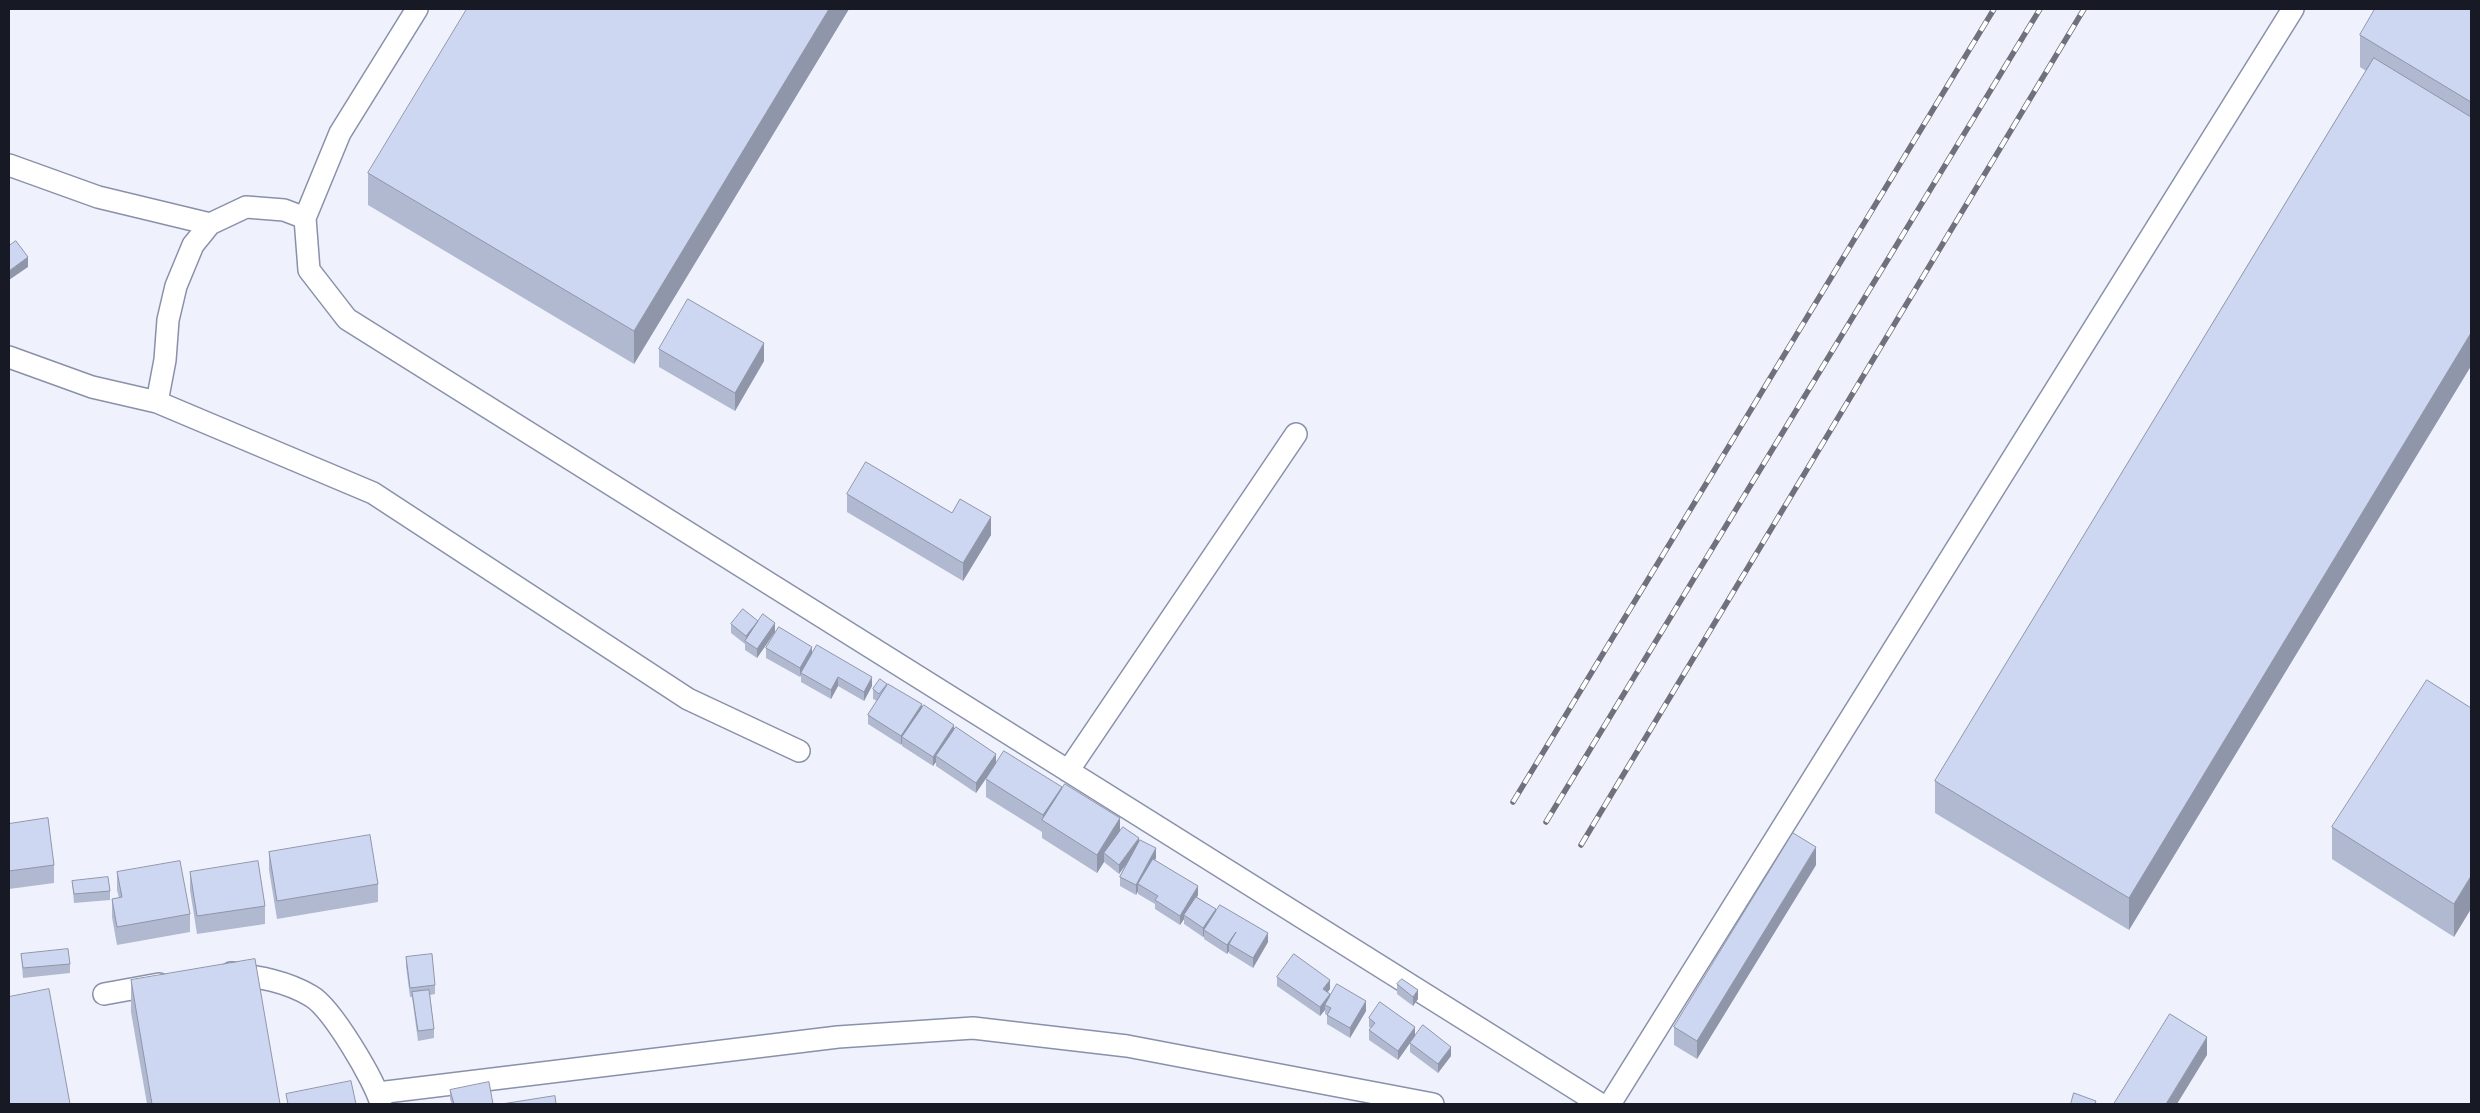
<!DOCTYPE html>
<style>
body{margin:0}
#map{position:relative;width:2480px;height:1113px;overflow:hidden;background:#eff2fd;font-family:Commissioner,sans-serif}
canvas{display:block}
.frame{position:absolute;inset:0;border:10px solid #171a24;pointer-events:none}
</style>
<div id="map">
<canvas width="2480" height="1113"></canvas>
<div class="frame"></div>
</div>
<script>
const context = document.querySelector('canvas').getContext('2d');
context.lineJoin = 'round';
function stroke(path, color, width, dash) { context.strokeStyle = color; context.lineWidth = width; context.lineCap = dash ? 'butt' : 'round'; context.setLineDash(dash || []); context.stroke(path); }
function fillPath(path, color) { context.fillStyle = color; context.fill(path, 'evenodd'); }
const lane = new Path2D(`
 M417 9 340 133 305 218 309 270 347 319 1600 1104
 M9 165 98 197 210 224
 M9 357 92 387 157 402 373 493 688 699 799 751
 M157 402 165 360 168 320 176 286 193 245 210 224 246 207 284 210 305 218
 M1068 771 1296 434
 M231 973C259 977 286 981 311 996 332 1008 375 1081 381 1104
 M104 994 159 984
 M378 1093 838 1037 973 1028 1127 1046 1433 1104
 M1610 1104 2293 9`);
stroke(lane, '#8991aa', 24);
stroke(lane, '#fff', 21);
const rail = new Path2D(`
 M1513 802 1994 9
 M1546 822 2040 9
 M1581 845 2084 9`);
stroke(rail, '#6f727c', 5.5);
stroke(rail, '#fff', 4, [11]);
fillPath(new Path2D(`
 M849 9 634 364 368 205V173Z
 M2471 9V366L2129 930 1935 813V781L2366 71 2360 67V35Z
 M659 349 764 361 735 411 659 367Z
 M847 494 952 513 991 535 963 581 847 512Z
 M731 624 775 632 757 658 745 650V644L731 633Z
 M766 648 812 654 872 686 864 701 838 686 831 699 801 682V675L800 677 766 658Z
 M887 686 954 730 996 764 976 793 936 766V762L933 766 902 746V743L901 745 868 724V715L877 701 873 699V689Z
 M2471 708 2454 937 2332 859V827Z
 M986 779 1062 789 1120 831 1139 842 1156 858 1155 860 1198 895 1197 897 1216 911 1268 942 1253 968 1229 953V951L1227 954 1204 939V936L1203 937 1184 924V919L1180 925 1155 909V904L1138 894V891L1136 895 1120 886V877L1126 864 1119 874 1104 862 1097 873 1042 838V832L986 797Z
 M9 824 54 865V883L9 889Z
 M269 852 378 884V902L277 919 269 870Z
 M1816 865 1697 1059 1674 1045V1027Z
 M117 872 190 914V932L117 945 112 917V899L119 898 117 890Z
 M190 872 265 906V924L197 934 190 890Z
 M72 881 110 891V900L74 903Z
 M21 954 70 964V973L23 978Z
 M406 957 435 985V994L430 995 434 1029V1038L418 1041 412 997H410L406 966Z
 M1277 977 1330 989 1328 992 1330 997 1366 1011 1350 1038 1327 1024V1015L1325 1014V1010L1320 1016 1277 986Z
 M131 980 280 1104H147L131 1012Z
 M1397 984 1418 999 1413 1006 1397 994Z
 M1369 1018 1415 1036 1451 1056 1438 1073 1410 1052V1043L1398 1060 1369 1040V1030L1371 1028 1369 1027Z
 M450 1090 493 1104H452L450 1099Z`), '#b1b9d0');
fillPath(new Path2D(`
 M829 9H849L634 364V331Z
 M28 257V267L9 280V271Z
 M2471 333V366L2129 930V898Z
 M764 343V361L735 411V393Z
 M991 517V535L963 581V563Z
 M758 621V630L746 641V636Z
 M775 623V632L757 658V649Z
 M812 647V656L801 673 800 677V668Z
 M838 677V686L831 699V690Z
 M872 677V686L864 701V692Z
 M922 704V713L902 737V743L901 745V736Z
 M954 725V734L936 756V762L933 766V757Z
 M996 754V764L976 793V783Z
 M1062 787V805L1043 821V815Z
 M1120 818V836L1104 853V862L1097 873V855Z
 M1139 838V847L1119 874V865Z
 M1816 847V865L1697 1059V1041Z
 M1156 848V858L1140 886 1138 884V891L1136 895V885Z
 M2471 876V909L2454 937V904Z
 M1198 886V895L1186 916 1184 915V919L1180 925V916Z
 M1216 909V919L1204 930V936L1203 937V928Z
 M1236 932 1229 944V951L1227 954V945Z
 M1268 933V942L1253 968V958Z
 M1330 980V989L1323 998V989Z
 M1418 990V999L1413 1006V997Z
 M1330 994V1003L1325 1005V1010L1320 1016V1007Z
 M1366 1001V1011L1350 1038V1028Z
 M1415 1027V1036L1398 1060V1051Z
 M2207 1037V1055L2177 1104H2166Z
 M1451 1047V1056L1438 1073V1064Z`), '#9096a9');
const building = new Path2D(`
 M467 9H829L634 331 368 173Z
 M2375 9H2471V102L2360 35Z
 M2374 58 2471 117V333L2129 898 1935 781Z
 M16 241 28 257 9 271V246Z
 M688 299 764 343 735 393 659 349Z
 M866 462 952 513 960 499 991 517 963 563 847 494Z
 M743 609 758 621 746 636 731 624Z
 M763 614 775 623 757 649 745 641Z
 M779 627 812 647 800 668 766 648Z
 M817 645 872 677 864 692 838 677 831 690 801 673Z
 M880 679 887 684 879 694 873 689Z
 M2427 680 2471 708V876L2454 904 2332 827Z
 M888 684 922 704 901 736 868 715Z
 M924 705 954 725 933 757 902 737Z
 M956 727 996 754 976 783 936 756Z
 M1004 751 1062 787 1043 815 986 779Z
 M1065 784 1120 818 1097 855 1042 820Z
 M48 818 54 865 9 871V824Z
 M1123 827 1139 838 1119 865 1104 853Z
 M1793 833 1816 847 1697 1041 1674 1027Z
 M370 835 378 884 277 901 269 852Z
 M1140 840 1156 848 1136 885 1120 877Z
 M1153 859 1198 886 1180 916 1155 900 1158 896 1138 884Z
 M180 861 190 914 117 927 112 899 122 897 117 872Z
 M258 861 265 906 197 916 190 872Z
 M108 877 110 891 74 894 72 881Z
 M1196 897 1216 909 1203 928 1184 915Z
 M1220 905 1268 933 1253 958 1229 944 1236 932 1227 945 1204 930Z
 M68 949 70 964 23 968 21 954Z
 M432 954 435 985 410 988 406 957Z
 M1294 954 1330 980 1323 989 1330 994 1320 1007 1277 977Z
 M255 959 280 1104H152L131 980Z
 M1402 979 1418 990 1413 997 1397 984Z
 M1337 984 1366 1001 1350 1028 1327 1015 1331 1008 1325 1005Z
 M49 989 70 1104H9V997Z
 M429 990 434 1029 418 1031 412 992Z
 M1380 1002 1415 1027 1398 1051 1369 1030 1375 1023 1369 1018Z
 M2170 1014 2207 1037 2166 1104H2114Z
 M1423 1025 1451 1047 1438 1064 1410 1043Z
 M351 1081 356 1104H288L286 1094Z
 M489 1082 493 1104H454L450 1090Z
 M2074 1093 2096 1101 2095 1104H2071Z
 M555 1096 556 1104H502Z`);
fillPath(building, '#ced7f2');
stroke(building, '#9096a9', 1);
</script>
